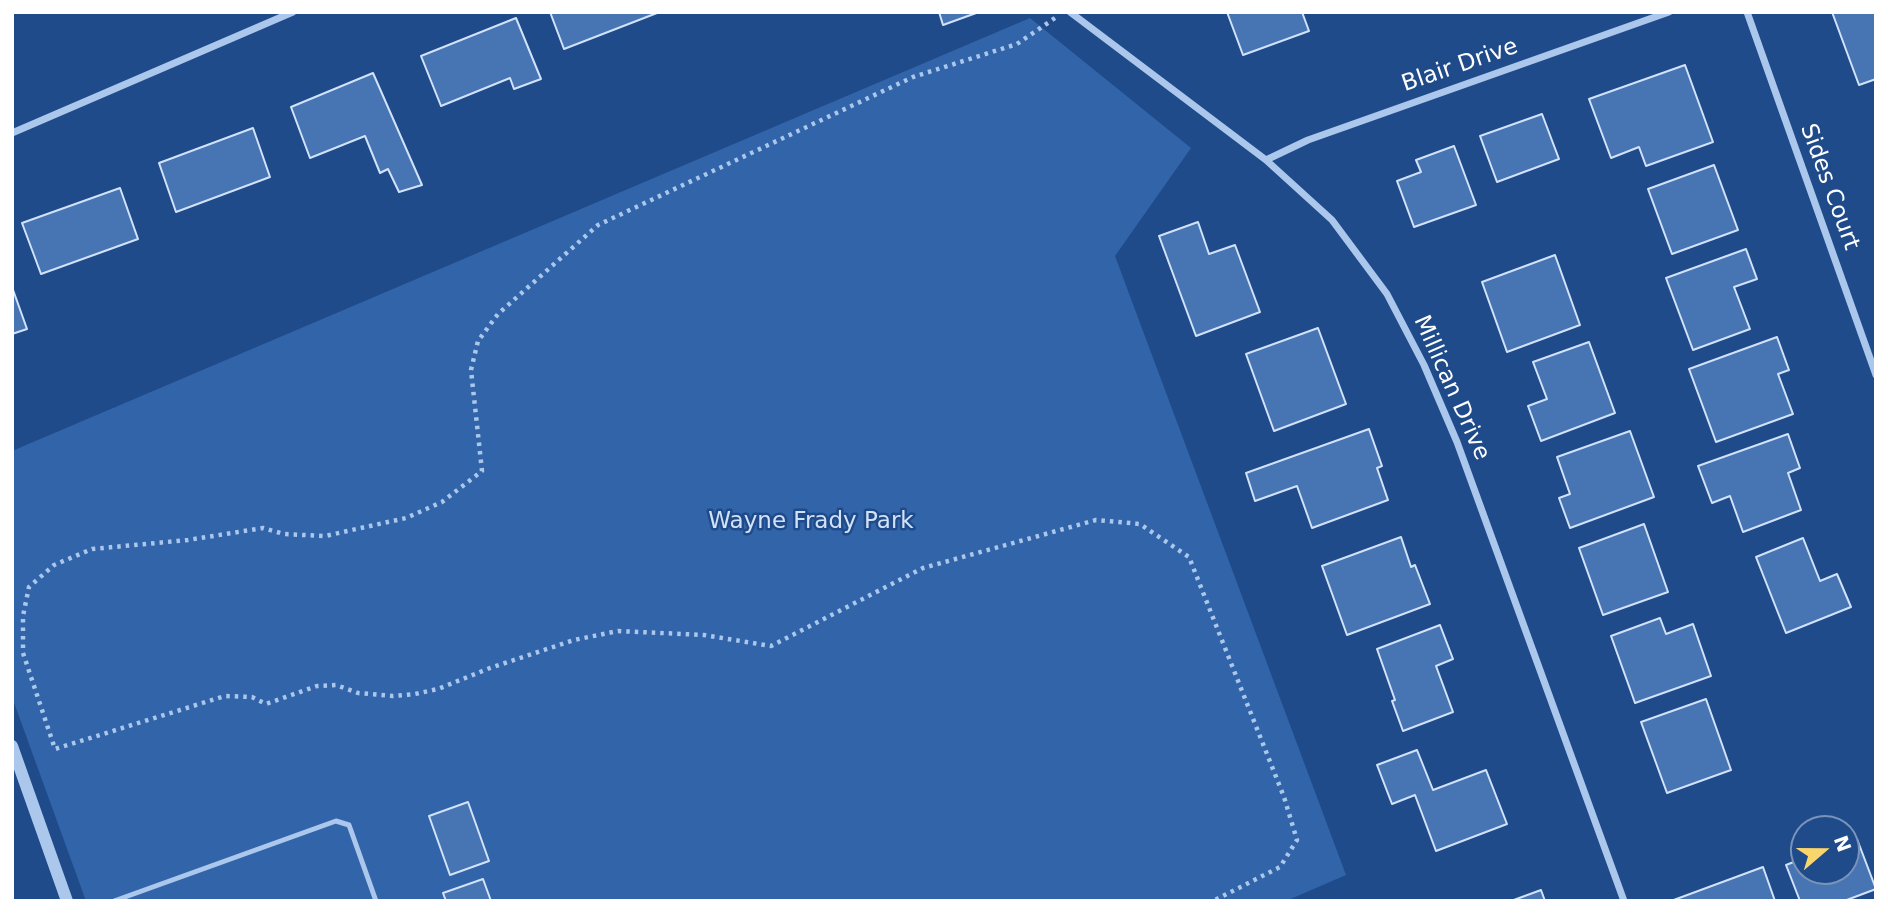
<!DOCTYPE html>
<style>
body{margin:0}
#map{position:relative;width:1888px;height:913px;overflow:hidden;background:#1f4b8b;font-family:"DejaVu Sans",sans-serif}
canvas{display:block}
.frame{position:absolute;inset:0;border:14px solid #fff;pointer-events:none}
.north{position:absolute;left:1790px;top:815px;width:70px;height:70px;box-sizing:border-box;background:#1f4b8b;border:2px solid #7993b9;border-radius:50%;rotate:70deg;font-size:19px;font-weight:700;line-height:28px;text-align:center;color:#fff}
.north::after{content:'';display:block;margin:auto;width:24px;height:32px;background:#fad56b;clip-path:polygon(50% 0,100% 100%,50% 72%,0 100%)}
</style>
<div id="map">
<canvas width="1888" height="913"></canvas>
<div class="frame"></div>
<div class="north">N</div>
</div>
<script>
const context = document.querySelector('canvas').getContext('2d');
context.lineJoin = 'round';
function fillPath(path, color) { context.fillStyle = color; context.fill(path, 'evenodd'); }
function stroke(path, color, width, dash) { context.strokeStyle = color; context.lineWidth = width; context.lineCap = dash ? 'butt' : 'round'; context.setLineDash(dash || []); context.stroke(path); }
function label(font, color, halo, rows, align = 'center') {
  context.font = font + ' "DejaVu Sans",sans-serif'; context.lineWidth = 5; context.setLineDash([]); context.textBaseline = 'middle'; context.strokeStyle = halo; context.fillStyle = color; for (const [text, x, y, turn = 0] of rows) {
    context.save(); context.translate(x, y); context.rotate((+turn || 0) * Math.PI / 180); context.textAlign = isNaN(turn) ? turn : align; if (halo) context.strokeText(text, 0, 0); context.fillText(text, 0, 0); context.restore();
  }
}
fillPath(new Path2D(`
 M1030 18 1191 148 1115 256 1346 875 1286 901H86L12 697V451Z`), '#3264a9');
const building = new Path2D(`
 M550 12H656L657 13 564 49Z
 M939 12H979L943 25Z
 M1227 12H1302L1309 31 1243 55Z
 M1832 12H1876V79L1859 85Z
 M516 18 541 79 514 89 510 78 441 106 421 56Z
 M1685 65 1713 142 1646 166 1639 147 1611 158 1589 99Z
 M373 73 422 185 399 192 388 169 380 173 365 136 310 158 291 107Z
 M1542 114 1559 159 1497 182 1480 136Z
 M253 128 270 177 176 212 159 163Z
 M1454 146 1476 205 1414 227 1397 181 1421 172 1416 160Z
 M1714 165 1738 230 1672 254 1648 189Z
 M120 188 138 239 41 274 22 223Z
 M1198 222 1209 254 1235 245 1260 312 1196 336 1159 236Z
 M1746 249 1757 279 1734 287 1750 329 1693 350 1666 278Z
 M1555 255 1580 325 1507 352 1482 282Z
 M12 287 27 329 12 334Z
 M1318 328 1346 404 1274 431 1246 354Z
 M1777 337 1789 370 1778 374 1793 414 1716 442 1689 369Z
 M1589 342 1615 413 1541 441 1528 406 1547 399 1533 362Z
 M1369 429 1382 466 1377 468 1388 500 1312 528 1297 486 1255 501 1246 473Z
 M1630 431 1654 497 1570 528 1559 498 1570 494 1557 457Z
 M1788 434 1800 468 1788 473 1801 510 1743 532 1730 496 1712 503 1698 466Z
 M1644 524 1668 592 1603 615 1579 548Z
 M1401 537 1411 567 1415 565 1430 604 1347 635 1322 566Z
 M1803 538 1820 581 1837 574 1851 607 1786 633 1756 557Z
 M1660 618 1666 634 1693 624 1711 676 1635 703 1611 636Z
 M1440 625 1453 659 1436 666 1453 712 1403 731 1392 701 1395 700 1377 649Z
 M1706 699 1731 770 1667 793 1641 722Z
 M1417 750 1433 790 1486 770 1507 824 1436 851 1415 795 1392 804 1377 765Z
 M468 802 489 861 450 875 429 816Z
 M1857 839 1876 889 1844 901H1800L1786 865 1804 858V871H1846V843Z
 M1763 867 1775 901H1671Z
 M483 879 491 901H446L443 893Z
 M1541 890 1545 901H1511Z`);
fillPath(building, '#4774b3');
stroke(building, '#d1e2f9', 2);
stroke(new Path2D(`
 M1055 18 1017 44 913 77 598 225 498 314 478 341 471 370 482 471 442 502 406 518 325 536 284 534 263 528 188 540 92 549 54 565 29 587 23 616V653L55 749 225 696 252 697 266 704 317 686 336 685 358 693 393 696 415 694 438 689 490 668 574 640 618 631 704 635 771 646 923 568 1096 520 1140 524 1189 557 1284 797 1297 840 1280 867 1213 901`), '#abc7ec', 4.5, [3.5, 5]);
stroke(new Path2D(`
 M114 901 336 821 349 825 376 901`), '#abc7ec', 5);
stroke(new Path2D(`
 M1070 12 1266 160 1332 220 1387 294 1424 365 1457 442 1624 901
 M1747 12 1876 375
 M12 133 293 12
 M1266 160 1308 140 1669 12`), '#abc7ec', 7);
stroke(new Path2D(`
 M12 746 67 901`), '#abc7ec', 12);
label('23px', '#fff', '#1f4b8b', [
 ["Blair Drive",1460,66,-19],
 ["Sides Court",1829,187,70],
 ["Millican Drive",1451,388,66]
]);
label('23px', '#d1e2f9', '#1f4b8b', [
 ["Wayne Frady Park",811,522]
]);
</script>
